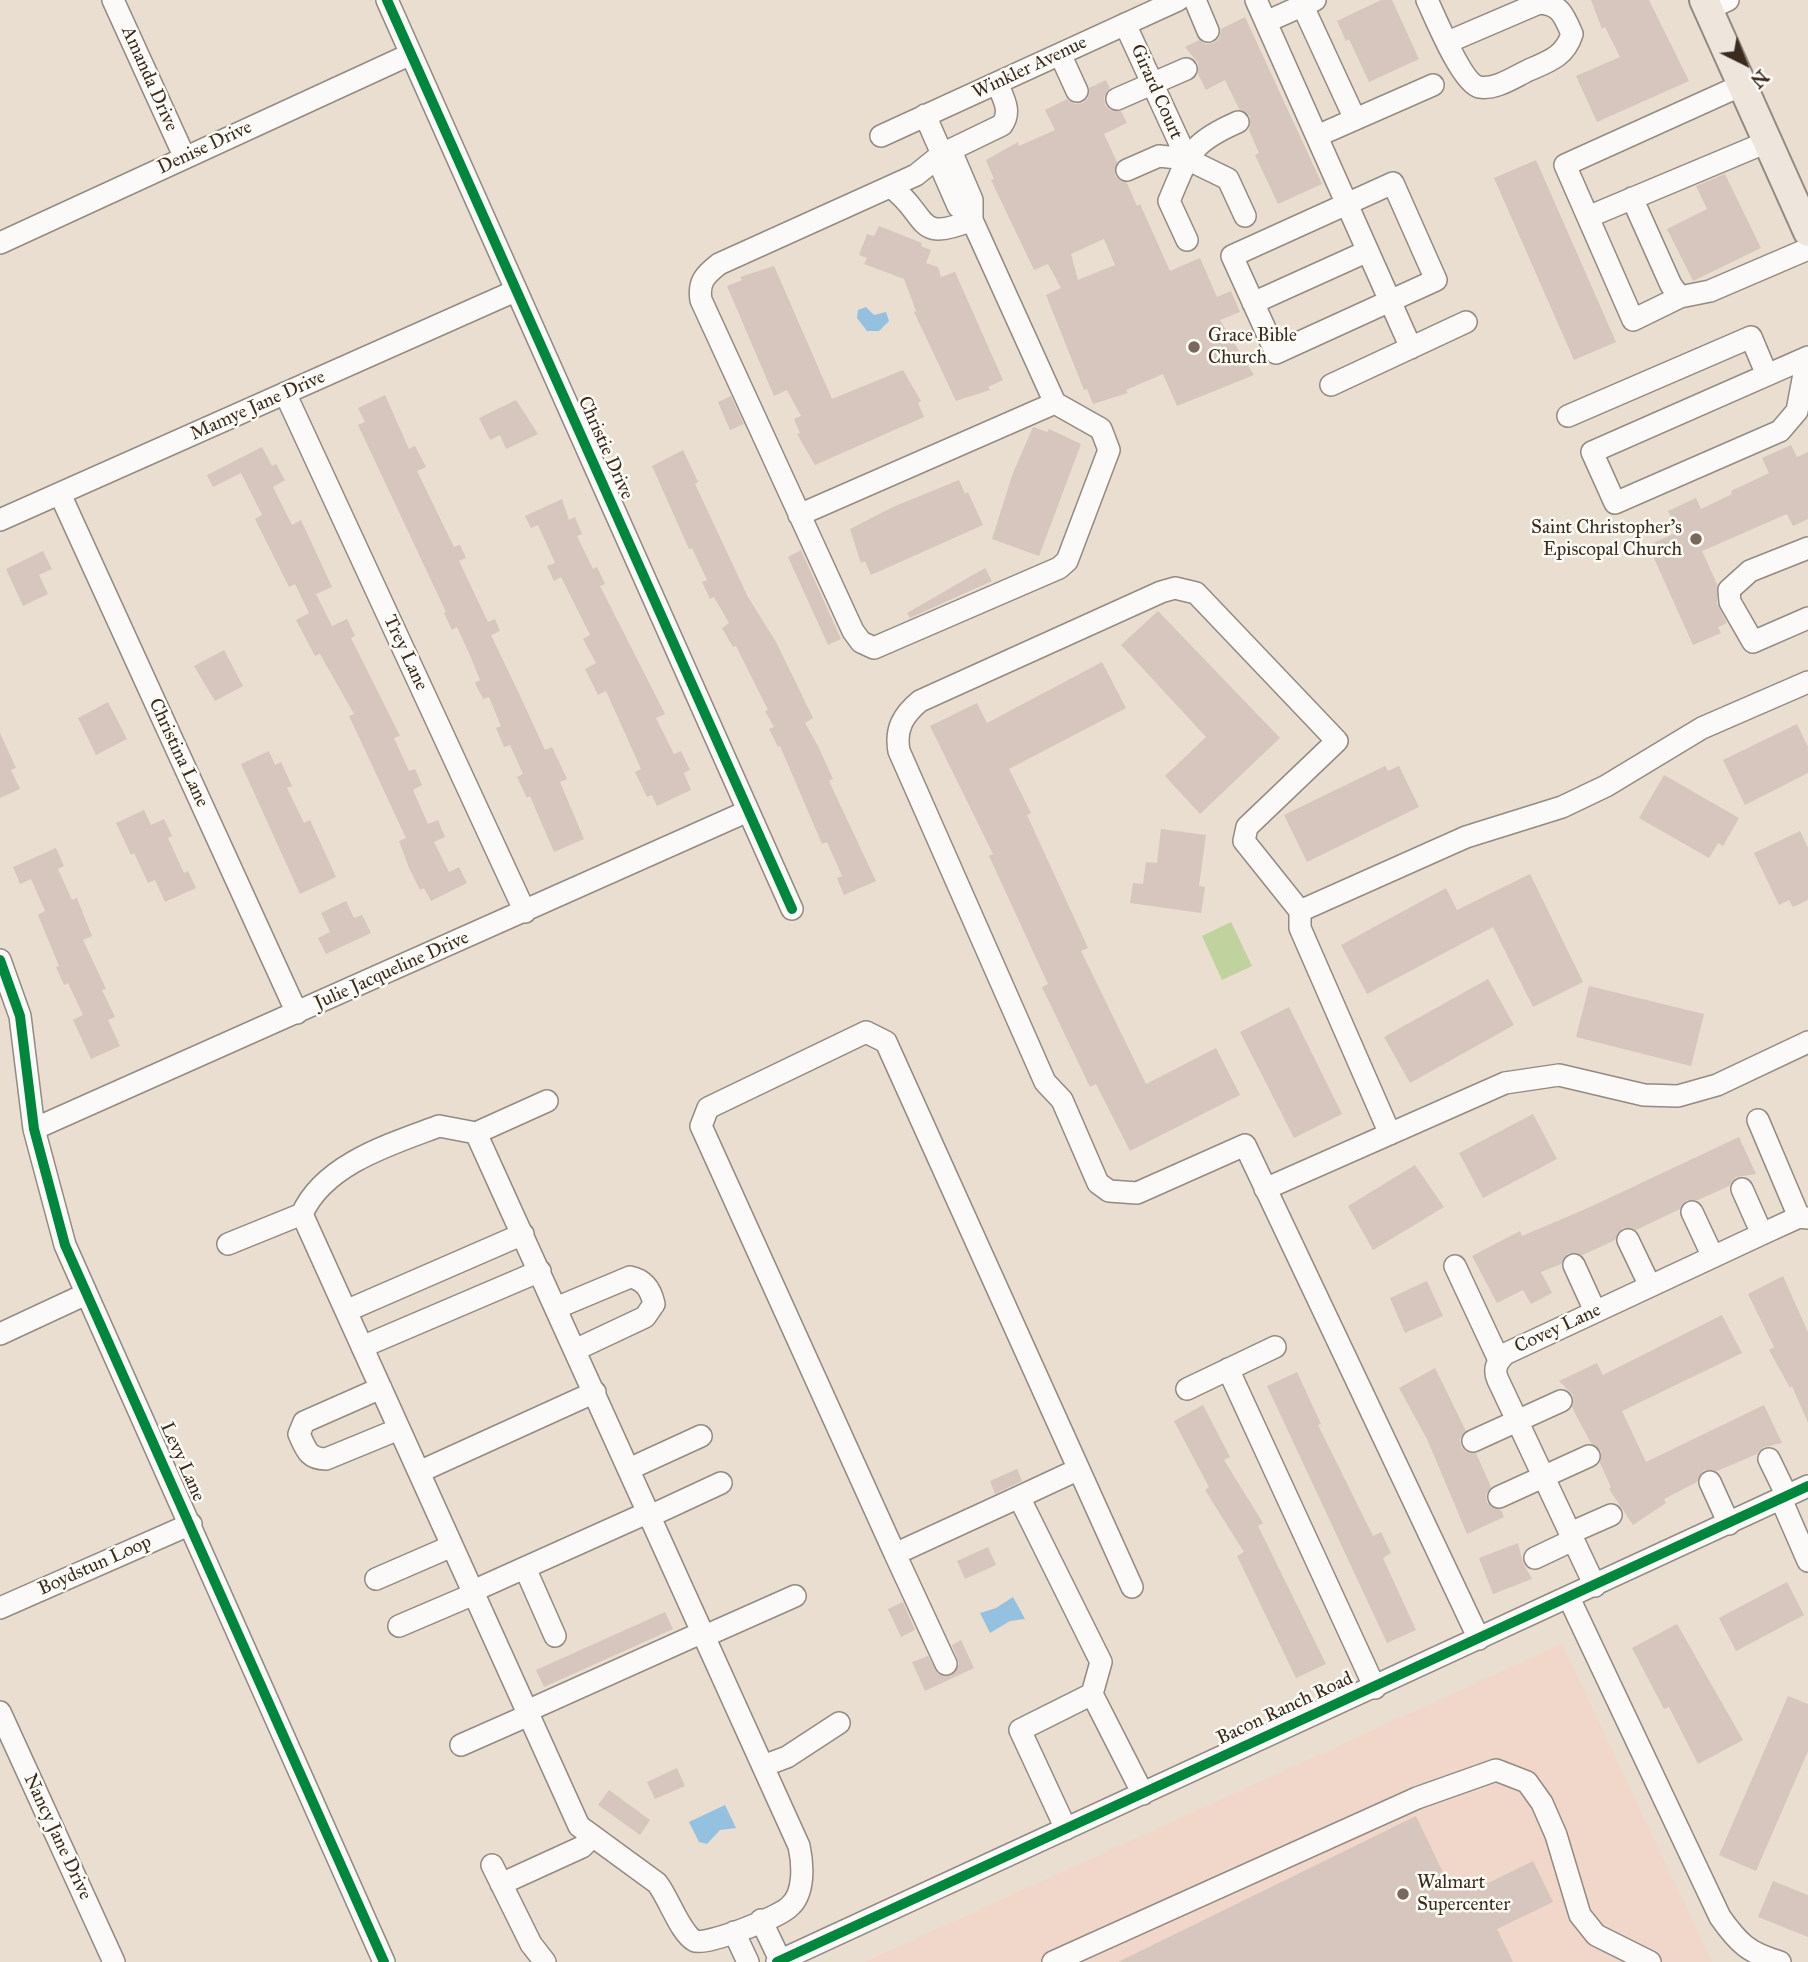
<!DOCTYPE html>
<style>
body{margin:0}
#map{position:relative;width:1808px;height:1962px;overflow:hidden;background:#e9decf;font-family:"IM FELL Great Primer",serif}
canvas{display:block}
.north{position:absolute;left:1710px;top:28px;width:70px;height:70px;-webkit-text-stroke:5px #fdfcf7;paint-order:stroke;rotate:137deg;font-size:19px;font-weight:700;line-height:28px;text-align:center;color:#3b2a1e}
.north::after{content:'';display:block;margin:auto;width:24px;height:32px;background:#3b2a1e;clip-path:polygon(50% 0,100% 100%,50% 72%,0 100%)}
</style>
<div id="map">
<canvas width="1808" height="1962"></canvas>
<div class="north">N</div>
</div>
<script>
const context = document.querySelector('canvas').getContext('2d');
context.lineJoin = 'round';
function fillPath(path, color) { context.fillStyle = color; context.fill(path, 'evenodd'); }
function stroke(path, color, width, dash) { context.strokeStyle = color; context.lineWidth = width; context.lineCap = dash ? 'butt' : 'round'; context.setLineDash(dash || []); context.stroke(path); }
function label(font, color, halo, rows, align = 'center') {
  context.font = font + ' "IM FELL Great Primer",serif'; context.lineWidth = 5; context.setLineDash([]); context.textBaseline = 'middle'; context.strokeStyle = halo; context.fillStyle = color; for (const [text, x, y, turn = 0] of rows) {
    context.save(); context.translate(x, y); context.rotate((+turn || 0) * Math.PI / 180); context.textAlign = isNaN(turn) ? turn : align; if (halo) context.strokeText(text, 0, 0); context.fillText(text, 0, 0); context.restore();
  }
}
fillPath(new Path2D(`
 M1562 1644 1712 1962H865Z`), '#f0d7c9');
fillPath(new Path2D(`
 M1231 922 1252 966 1222 980 1202 936Z`), '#c0d29d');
fillPath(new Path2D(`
 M866 307 874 315 886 312 889 321 879 331H867L857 318 858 310Z
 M1013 1597 1025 1619 1010 1621 990 1633 980 1613 996 1608Z
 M725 1805 736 1828 720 1830 707 1844 699 1842 689 1822Z`), '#95c1e0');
fillPath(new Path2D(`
 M1381 0H1392L1419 59 1369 82 1349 39 1346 41 1337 21Z
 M1591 0H1649L1689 81 1597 122 1576 76 1620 57 1605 27 1602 29Z
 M1245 17 1322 184 1278 204 1255 155 1259 153 1249 130 1250 116 1239 109 1225 80 1206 90 1198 74V63L1185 47 1199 40 1206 44 1214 43 1219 38 1221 29Z
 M1106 80 1110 88 1104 97 1105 105 1110 110 1121 111 1127 123 1104 134 1117 162 1115 176 1127 183 1137 206 1140 204 1170 271 1200 258 1217 297 1231 291 1240 312 1220 320 1254 375 1177 406 1163 374 1126 390 1128 393 1093 404 1087 389 1084 390 1046 295 1061 288 1048 264 1034 270 991 180 994 179 986 160 1018 142 1019 146 1055 130 1045 110 1067 99 1075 104 1083 103 1088 98 1089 88ZM1104 239 1115 265 1078 280 1071 254Z
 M1536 160 1616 342 1574 360 1494 178Z
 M1725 174 1761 248 1693 281 1667 229 1707 209 1696 186Z
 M879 226 922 243 921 246 931 250 926 263 938 267 941 277 955 272 1003 380 988 387 990 390 956 401 914 312 916 311 904 279 864 264 867 258 859 255 867 234 874 236Z
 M774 266 832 399 903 370 921 401 918 403 924 417 815 465 797 434 800 433 794 419 801 416 787 390 774 396 727 286 742 280 740 277Z
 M385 395 409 449 415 446 426 467 417 471 454 547 460 545 466 558 459 561 488 622 495 619 500 631 491 635 522 700 545 750 552 747 567 779 560 782 584 839 554 852 530 796 527 798 517 777 523 774 510 745 504 747 496 728 501 726 489 697 483 699 475 683 480 680 472 660 457 627 452 630 444 613 446 612 358 425 365 422 358 408Z
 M731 396 744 424 730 430 718 402Z
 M516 400 538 434 506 449 500 435 490 440 479 418Z
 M1033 427 1047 432 1049 429 1081 444 1039 556 992 539 1013 473Z
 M1791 445 1797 457 1808 452V519L1793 526 1787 514 1702 551 1717 584V604L1727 623 1718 627 1721 633 1693 645 1648 545 1678 532 1668 511 1696 498 1701 509 1732 494 1731 491 1769 473 1762 458Z
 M262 447 272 466 276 464 285 480 273 487 292 525 301 520 332 587 316 594 332 626 347 619 355 636 351 638 400 736 394 738 409 771 415 769 422 785 413 790 428 824 438 820 445 837 434 842 449 872 459 867 467 883 431 901 424 888 420 890 409 868 399 841 406 838 349 716 354 714 320 654 315 656 296 620 309 613 295 584 289 587 255 519 262 515 241 473 213 487 207 475Z
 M683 450 698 482 695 484 748 597 776 642 813 718 805 723 818 746 833 779 829 781 876 881 844 895 837 878 842 876 827 842 822 844 780 746 778 747 769 729 774 727 765 711 768 710 736 646 733 647 722 628 729 623 714 597 710 599 702 582 707 580 692 548 689 549 652 466Z
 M959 480 965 494 968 492 983 525 871 575 865 561 861 563 850 529 893 507Z
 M562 499 569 520 575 517 582 534 577 536 593 569 597 567 605 584 600 586 665 714 656 718 674 754 681 751 690 770 684 773 691 790 657 806 652 795 647 797 635 772 641 769 606 691 598 695 585 669 596 663 583 639 590 635 561 577 554 581 547 566 555 563 538 525 531 528 525 516Z
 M801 550 841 639 828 645 788 557Z
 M43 551 52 569 39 575 48 594 23 606 6 569Z
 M985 568 992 581 910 618 907 613Z
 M1158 611 1280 738 1200 814 1165 776 1206 737 1121 645Z
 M224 650 243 686 215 701 194 666Z
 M1102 662 1126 708 1009 769 1031 813 1027 815 1088 948 1081 951 1146 1084 1216 1048 1240 1095 1130 1151 1096 1084 1090 1087 1042 987 1048 984 989 856 993 854 930 726 977 703 987 723Z
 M108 702 127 739 96 755 78 718Z
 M1797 724 1808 747V773L1745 805 1723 760Z
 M0 733 16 768 11 770 20 789 0 798Z
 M269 751 275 765 281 762 292 786 287 788 304 823 310 820 336 877 300 894 241 764Z
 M1385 766 1388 771 1399 766 1419 807 1307 862 1284 815Z
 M1664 775 1739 818 1723 846 1718 843 1709 858 1639 818Z
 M144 810 151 825 164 819 172 836 168 838 184 873 188 871 196 888 165 902 155 880 148 883 134 853 131 855 116 823Z
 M1161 829 1206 835 1199 886 1205 887 1201 913 1130 903 1133 883 1143 884 1146 862 1157 863Z
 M1800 831 1808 848V900L1793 907 1789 900 1779 905 1754 853Z
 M56 848 64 866 58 869 72 900 77 898 92 936 83 940 106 989 102 990 115 1017 108 1020 120 1046 91 1059 73 1020 83 1015 68 983 64 985 56 967 59 966 38 915 45 911 31 879 20 884 13 867Z
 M1530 874 1583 982 1533 1007 1493 927 1367 994 1341 945 1446 888 1457 910Z
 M346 901 354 918 362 915 371 933 326 954 318 938 330 932 321 913Z
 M1488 979 1514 1025 1410 1083 1384 1037Z
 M1589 986 1704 1014 1691 1066 1576 1037Z
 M1289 1007 1342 1114 1294 1138 1240 1032Z
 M1533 1114 1557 1159 1483 1198 1459 1153Z
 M1739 1137 1756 1174 1736 1177 1729 1186 1698 1200H1687L1680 1209 1636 1230 1623 1228 1615 1240 1598 1248 1582 1255 1568 1253 1561 1264 1541 1272 1552 1293 1531 1304 1523 1290 1497 1303 1472 1256 1520 1231 1522 1236 1590 1207Z
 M1415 1165 1444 1207 1373 1250 1348 1206Z
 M1783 1276 1808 1332V1423L1792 1386 1790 1388 1769 1350 1774 1347 1748 1294Z
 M1427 1281 1443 1316 1405 1333 1390 1298Z
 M1722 1315 1742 1353 1622 1411 1646 1462 1764 1405 1782 1443 1764 1447 1757 1454 1717 1471 1704 1470 1697 1482 1664 1499 1666 1503 1633 1525 1609 1489 1611 1487 1600 1463 1601 1451 1591 1443 1578 1419 1572 1407 1573 1395 1559 1381 1597 1363 1603 1375Z
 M1435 1368 1466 1431 1460 1439 1461 1447 1466 1452 1476 1453 1491 1487 1486 1495 1487 1503 1501 1510 1504 1517 1467 1534 1427 1439 1399 1388Z
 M1297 1372 1321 1424 1318 1425 1373 1536 1381 1532 1391 1553 1383 1558 1416 1630 1387 1643 1267 1386Z
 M1203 1405 1230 1457 1224 1460 1263 1523 1258 1526 1326 1664 1296 1678 1237 1556 1244 1552 1205 1490 1209 1487 1174 1421Z
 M1017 1469 1022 1481 995 1494 990 1481Z
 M1518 1543 1523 1563 1532 1579 1493 1594 1479 1558Z
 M988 1547 996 1565 965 1579 957 1561Z
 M1787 1582 1804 1615 1736 1651 1719 1618Z
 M903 1602 915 1630 901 1637 888 1609Z
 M665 1612 673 1629 544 1687 536 1670Z
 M1677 1624 1743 1740 1698 1764 1669 1707 1664 1709 1632 1648Z
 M961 1640 974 1668 925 1691 912 1662 928 1656 938 1674 951 1676 959 1664 952 1645Z
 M1788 1696 1808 1704V1751L1756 1871 1719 1855Z
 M677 1768 685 1786 655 1799 647 1782Z
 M609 1790 650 1820 640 1835 598 1805Z
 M1416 1816 1448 1883 1475 1878 1480 1887 1533 1861 1553 1902 1497 1929 1513 1962H1118Z
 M1773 1881 1808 1895V1937L1758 1917Z`), '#d7c6bd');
const minor = new Path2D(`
 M113 0 185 158
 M387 0 792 909
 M1195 0 1208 31
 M1256 0 1411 348
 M1300 0 1355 119
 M1427 0C1435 17 1462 83 1479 87 1496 90 1514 77 1529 70 1550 61 1565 56 1572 34 1564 15 1560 4 1539 3L1448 42
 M1708 9 1728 0
 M1266 22 1315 0
 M1125 24 1187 159
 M1060 54 1077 91
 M1117 99 1186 69
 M925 115 942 154 940 165 958 206 972 220 1055 403 1101 429 1109 450 1067 561 1059 568 874 648 861 642 853 631 701 300C698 282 705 275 719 264L916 175 942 154 1002 125C1012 111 1003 98 997 83
 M881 136 1178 0
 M1317 136 1433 85
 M942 154 954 158 972 200V220
 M1127 170 1159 156 1187 159 1228 179 1245 216
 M1393 183 1436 280 1276 353 1232 256Z
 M891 187C930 216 914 244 972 220
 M1632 198 1671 285 1680 297 1710 291 1808 249
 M1588 217 1767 142
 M1187 240 1169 201C1189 154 1190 143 1238 122
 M0 243 411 54
 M1680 297 1633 320 1565 165 1742 85
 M1253 303 1368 251
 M1807 358 1797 411 1780 431 1615 503 1592 452 1808 357
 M1331 385 1466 322
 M285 393 525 912
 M1568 416 1751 337 1767 375
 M60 494 297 1013
 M799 515 1055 403
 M0 520 515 291
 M1808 548 1750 571 1729 590 1730 602 1753 642 1808 618
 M1300 911 1466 837 1562 807 1606 786 1702 728 1808 682
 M0 960 20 1016 34 1129 65 1245 384 1962
 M1758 1120 1799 1217
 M439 1126 476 1133 799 1846C803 1864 805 1894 789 1907 779 1917 706 1946 695 1941 680 1933 669 1898 657 1883L579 1826 302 1214C324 1164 391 1144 439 1126Z
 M34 1129 748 811
 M476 1133 547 1101
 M1390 1134 1300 928V911L1244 841 1247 827 1337 741 1196 593 1175 588 1161 592 920 701C903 715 895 729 899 751L1045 1082 1062 1100 1098 1183 1109 1191 1137 1193 1245 1145 1479 1639
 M1265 1189 1505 1083 1559 1075 1644 1095 1678 1096 1717 1085 1808 1042
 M1742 1189 1762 1234
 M1692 1212 1713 1257
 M1628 1240 1650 1286
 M228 1244 302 1214
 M1574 1265 1595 1311
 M1455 1266 1499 1360
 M556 1308 630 1277C645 1280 651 1290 654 1304L645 1317 575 1350
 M346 1311 523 1234
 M0 1334 86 1294
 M362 1347 540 1271
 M1228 1369 1375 1688
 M381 1388 304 1422 299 1434C306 1449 308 1459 326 1459L399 1429
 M1187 1389 1275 1347
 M1473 1441 1561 1401
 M1769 1459 1787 1496
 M629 1469 701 1436
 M419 1472 595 1392
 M1710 1482 1729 1524
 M1019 1497 1077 1470
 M1499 1497 1589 1456
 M1781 1499 1808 1561
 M650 1516 721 1483
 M1570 1533 1611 1515
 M895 1554 701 1126 708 1108 866 1032 886 1042 1132 1587
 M1535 1558 1573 1540
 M525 1568 555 1636
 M376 1579 452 1546
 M1595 1586 1498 1380C1493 1369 1497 1362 1505 1354L1762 1234 1799 1217 1808 1218
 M473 1591 649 1512
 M1569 1598 1720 1917C1739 1944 1749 1953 1780 1962
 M0 1608 191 1524
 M399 1626 474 1594
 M705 1636 795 1596
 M946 1664 895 1554 1019 1497 1101 1662 1092 1694
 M527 1711 703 1632
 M0 1712 114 1962
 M461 1745 529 1715
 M763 1766 787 1757 839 1723
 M1066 1829 1020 1730 1092 1694 1143 1794
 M492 1865 531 1944 545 1962
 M501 1884 582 1847 593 1836
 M761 1920 780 1960
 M734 1932 748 1962
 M777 1962 1808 1486
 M1053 1962 1417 1798 1496 1770 1527 1782 1542 1803 1556 1835 1580 1915 1596 1935 1650 1962`);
const major = new Path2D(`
 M1704 0 1808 232`);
stroke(minor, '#938a81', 24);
stroke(major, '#938a81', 32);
stroke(minor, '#fcfaf8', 21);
stroke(major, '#eee5dd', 28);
stroke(new Path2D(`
 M387 0 792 909
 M0 960 20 1016 34 1129 65 1245 384 1962
 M777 1962 1808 1486`), '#00873e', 10);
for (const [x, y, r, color] of [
 [1194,347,7,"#78695c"],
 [1696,539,7,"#78695c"],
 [1403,1894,7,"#78695c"]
]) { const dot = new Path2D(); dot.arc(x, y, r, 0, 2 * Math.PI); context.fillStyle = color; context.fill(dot); stroke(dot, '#fdfcf7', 2.5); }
label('19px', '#3b2a1e', '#fdfcf7', [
 ["Winkler Avenue",1030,68,-25],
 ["Amanda Drive",149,79,66],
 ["Girard Court",1156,92,66],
 ["Denise Drive",205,148,-25],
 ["Mamye Jane Drive",258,406,-24],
 ["Christie Drive",605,448,66],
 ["Trey Lane",405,653,65],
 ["Christina Lane",178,753,65],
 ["Julie Jacqueline Drive",392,971,-24],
 ["Covey Lane",1558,1329,-25],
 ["Levy Lane",182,1462,66],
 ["Boydstun Loop",95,1566,-24],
 ["Bacon Ranch Road",1285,1709,-25],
 ["Nancy Jane Drive",57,1837,65]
]);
label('19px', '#3b2a1e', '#fdfcf7', [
 ["Grace Bible",1208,336],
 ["Church",1208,358],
 ["Saint Christopher's",1682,528,"right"],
 ["Episcopal Church",1682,550,"right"],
 ["Walmart",1417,1883],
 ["Supercenter",1417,1905]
], 'left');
</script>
